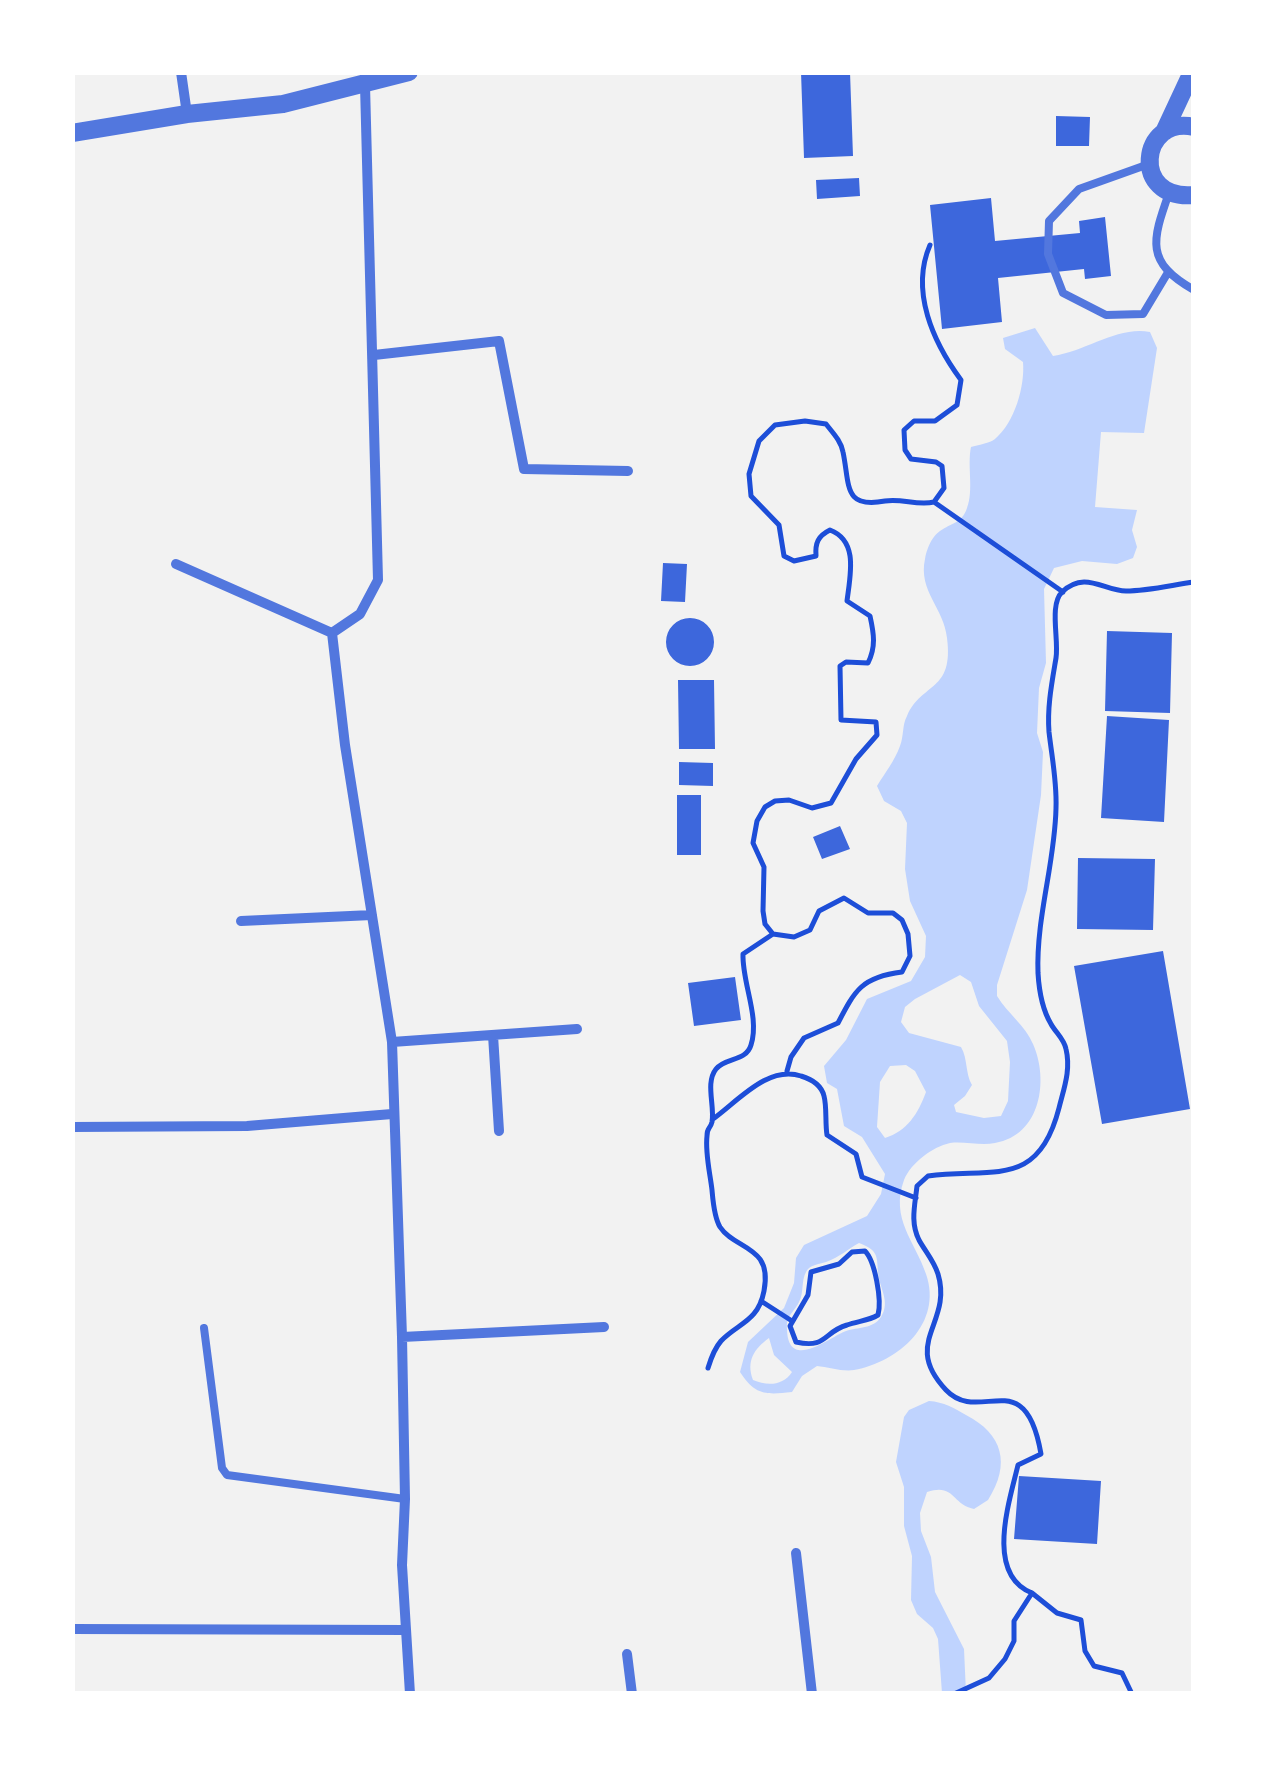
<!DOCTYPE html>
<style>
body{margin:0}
#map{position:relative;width:1266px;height:1766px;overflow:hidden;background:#f2f2f2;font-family:"Fira Sans Condensed",sans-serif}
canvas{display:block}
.frame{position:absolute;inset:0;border:75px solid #fff;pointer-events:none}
</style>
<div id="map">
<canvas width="1266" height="1766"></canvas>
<div class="frame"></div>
</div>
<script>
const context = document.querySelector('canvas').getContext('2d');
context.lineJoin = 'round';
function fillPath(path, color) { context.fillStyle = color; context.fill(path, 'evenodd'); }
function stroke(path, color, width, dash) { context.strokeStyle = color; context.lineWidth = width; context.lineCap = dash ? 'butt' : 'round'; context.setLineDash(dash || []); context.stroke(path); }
fillPath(new Path2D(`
 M1035 328 1053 356C1087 351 1117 326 1150 332L1157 348 1144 433 1101 432 1095 507 1137 510 1132 530 1137 547 1133 558 1117 564 1082 561 1054 568 1044 589 1046 663 1039 688 1037 733 1043 752 1041 795 1027 890 997 985V996C1008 1014 1025 1025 1033 1044 1049 1080 1041 1135 995 1143 981 1146 964 1141 950 1143 932 1147 911 1163 904 1180 890 1219 915 1241 926 1274 943 1323 899 1362 854 1370 843 1372 828 1367 817 1366L802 1376 792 1392C765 1395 755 1395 740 1372L748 1342 784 1308 794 1283 796 1258 804 1245 867 1216 881 1194 885 1174 862 1137 844 1126 837 1089 827 1083 824 1066 846 1040 867 999 911 981 925 957 926 936 910 901 905 869 907 823 901 811 884 801 877 786C885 773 895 760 900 746 904 736 902 725 907 716 922 682 954 692 947 638 944 608 918 591 925 559 934 517 959 533 967 508 974 490 967 466 971 447 978 445 990 443 995 439 1015 422 1025 386 1023 362L1005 349 1003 338ZM960 975 971 982 979 1006 1007 1041 1010 1062 1008 1101 1001 1116 984 1118 956 1112 954 1105 965 1096 972 1085C965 1073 968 1059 961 1047L909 1033 901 1022 905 1007 915 999ZM906 1065 915 1071 926 1092C918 1114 907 1131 885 1138L877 1127 880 1082 890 1066ZM859 1243C877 1250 877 1254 878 1272 879 1288 891 1301 881 1317 873 1329 858 1327 846 1331 831 1336 788 1373 787 1329 786 1315 793 1314 799 1302 804 1293 801 1281 806 1272 809 1265 819 1264 826 1262 840 1257 848 1249 859 1243ZM769 1338 774 1355 792 1372C783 1386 767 1386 753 1380 746 1361 754 1349 769 1338Z
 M929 1401C944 1402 954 1408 966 1415 1003 1434 1011 1464 988 1500L974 1509C951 1504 955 1483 927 1492L920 1513 921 1531 931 1557 935 1592 964 1649 966 1693H942L938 1639 933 1628 917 1614 911 1600 912 1556 904 1526V1487L896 1462 904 1417 909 1410Z`), '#bfd3fe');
fillPath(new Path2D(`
 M801 72H850L853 156 804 158Z
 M1056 116 1090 117 1089 146H1056Z
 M859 178 860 196 817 199 816 180Z
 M991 198 995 241 1080 233 1079 221 1105 217 1111 276 1085 279 1084 269 998 278 1002 322 942 329 930 205Z
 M663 563 687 564 685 602 661 601Z
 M666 642a24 24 0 1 1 48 0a24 24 0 1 1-48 0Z
 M1107 631 1172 633 1170 713 1105 711Z
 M678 680H714L715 749H679Z
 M1107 716 1169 720 1164 822 1101 818Z
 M679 762 713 763V786L679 785Z
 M677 795H701V855H677Z
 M840 826 850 849 822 859 813 837Z
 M1078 858 1155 859 1153 930 1077 929Z
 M1163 951 1190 1109 1102 1124 1074 966Z
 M735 977 741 1020 694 1026 688 983Z
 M1019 1476 1101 1481 1097 1544 1014 1539Z`), '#3d67dc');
stroke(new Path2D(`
 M934 502 1063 592
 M787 1071 791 1057 804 1038 838 1023C855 990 862 977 902 972L910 956 908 934 902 920 893 913H868L844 898 819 911 810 930 794 937 773 934 765 924 763 911 764 867 753 843 757 821 765 807 775 801 789 800 812 808 831 803 856 759 877 735 876 722 841 720 840 666 846 662 868 663C876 647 874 634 870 616L847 601C850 576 859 541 830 530 818 536 815 543 816 556L794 561 784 556 779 525 751 496 749 474 759 441 775 425 805 421 826 424C833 433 841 441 843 452 850 485 843 509 885 501 902 498 917 506 934 502L944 488 942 466 936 462 911 459 905 450 904 430 914 421H935L957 405 961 380C933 342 910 291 930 245
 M713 1119C738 1101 768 1065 801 1076 811 1079 821 1084 824 1096 827 1107 825 1123 827 1135L856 1154 862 1177 916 1198
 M865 1251C875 1261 882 1300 878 1315 868 1321 858 1321 847 1325 823 1332 827 1349 796 1342L790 1326 808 1295 811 1272 839 1264 852 1252Z
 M761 1301 792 1321
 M708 1368C711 1358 714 1349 721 1341 738 1323 758 1322 764 1291 773 1245 735 1250 720 1227 714 1217 713 1201 712 1190 710 1173 705 1153 707 1136 707 1127 710 1130 712 1122 715 1106 705 1083 716 1069 725 1057 746 1062 751 1045 760 1017 742 983 743 954L773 934
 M1032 1593 1057 1613 1081 1620 1085 1651 1094 1666 1122 1673 1132 1694
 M954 1694 989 1678 1005 1659 1014 1641V1621L1032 1593C985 1574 1009 1503 1018 1465L1041 1454C1025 1361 980 1426 946 1390 901 1342 953 1324 938 1274 934 1261 925 1251 919 1240 910 1222 915 1205 917 1186L928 1176C992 1167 1038 1190 1059 1108 1064 1088 1071 1070 1066 1049 1064 1039 1056 1033 1051 1024 1042 1009 1039 990 1038 973 1036 917 1055 863 1056 808 1057 782 1052 758 1049 732 1047 707 1052 682 1056 658 1059 639 1049 605 1062 592 1085 570 1104 591 1126 591 1148 591 1172 585 1194 582`), '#1d4ed8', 5);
stroke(new Path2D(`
 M1149 164 1079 189 1049 221 1048 254 1063 293 1106 315 1143 314 1167 274
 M1169 193C1152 241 1145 262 1194 290
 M204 1328 222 1468 227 1475 405 1499`), '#5277de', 8);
stroke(new Path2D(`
 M181 72 187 114
 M365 85 378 580 360 614 332 633 345 745 392 1042 402 1337 405 1499 402 1565 410 1694
 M374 355 499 341 524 469 628 471
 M176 564 332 633
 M241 921 372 915
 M493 1035 499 1131
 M392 1042 577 1029
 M72 1127 247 1126 392 1114
 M402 1337 604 1327
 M796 1553 812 1694
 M72 1629 406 1630
 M627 1654 632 1694`), '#5277de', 10);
stroke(new Path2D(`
 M1194 127C1140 115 1130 201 1194 195
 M1164 132 1192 72
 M72 133 187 114 283 104 409 72`), '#5277de', 18);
</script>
